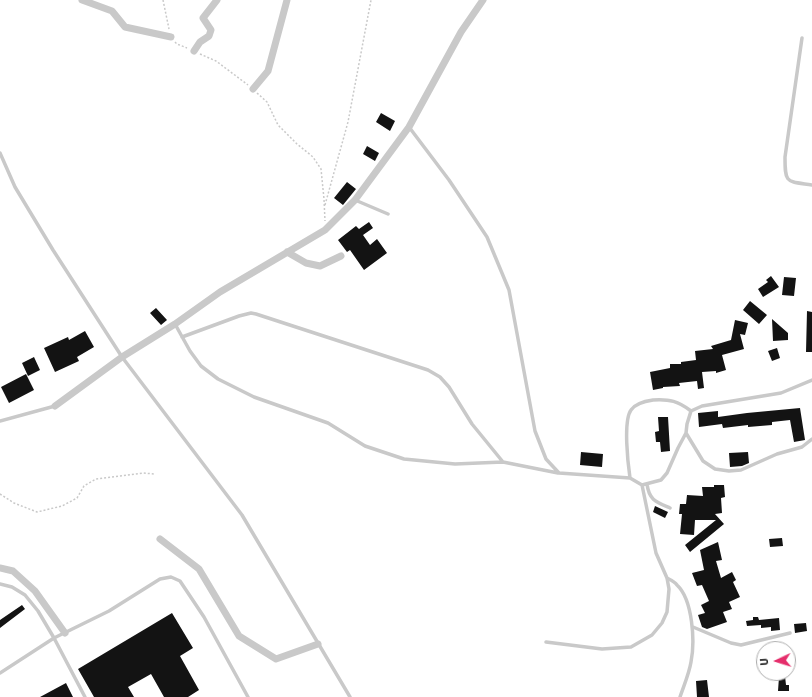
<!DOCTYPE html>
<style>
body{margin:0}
#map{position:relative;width:812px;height:697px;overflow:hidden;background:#fff;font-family:Signika,sans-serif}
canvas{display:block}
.north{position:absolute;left:756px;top:641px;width:40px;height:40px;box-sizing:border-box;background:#fff;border:1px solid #ababab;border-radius:50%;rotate:266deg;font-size:11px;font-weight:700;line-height:16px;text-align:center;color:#2c2c2c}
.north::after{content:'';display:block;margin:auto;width:14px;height:18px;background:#e52d6b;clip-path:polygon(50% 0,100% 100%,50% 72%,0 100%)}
</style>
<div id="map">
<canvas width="812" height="697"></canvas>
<div class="north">U</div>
</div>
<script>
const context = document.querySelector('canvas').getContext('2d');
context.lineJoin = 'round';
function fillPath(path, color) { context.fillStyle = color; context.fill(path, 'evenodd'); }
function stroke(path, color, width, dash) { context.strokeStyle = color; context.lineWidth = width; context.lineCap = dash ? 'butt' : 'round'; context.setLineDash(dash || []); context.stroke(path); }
fillPath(new Path2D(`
 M381 113 395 121 390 131 376 122Z
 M367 146 379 153 375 161 363 154Z
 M347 182 356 189 343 205 334 198Z
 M369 222 373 228 363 235 370 245 377 239 387 253 364 270 350 250 347 252 338 240 356 226 359 229Z
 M771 276 779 287 763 297 758 289 768 282 766 280Z
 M784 277 796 278 794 296 782 295Z
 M750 301 767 315 759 324 743 310Z
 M156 308 167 320 161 325 150 313Z
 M807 311 812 312V352H806Z
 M772 319 788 333V340L773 341Z
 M735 320 748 323 745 335 740 334 744 349 722 355 726 370 716 373V371L702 372 704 388 698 389 697 381 679 383 680 386 663 387V388L653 390 650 372 670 368V364H681V362L696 360 695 351 713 349 711 346 731 340Z
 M85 331 94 347 77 357 79 361 55 372 44 348 68 337 69 340Z
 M777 348 780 358 772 361 768 351Z
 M34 357 40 370 28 376 22 363Z
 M26 374 34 390 9 403 1 387Z
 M800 408 805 440 794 442 790 420 772 422V425L748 427V425L723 428 722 424 699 427 698 413 718 411V417L747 413Z
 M658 417H668L670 451 661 452 660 442H656L655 432 659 431Z
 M581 452 603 454 602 467 580 465Z
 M748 452 749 463 742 466 730 467 729 453Z
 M714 485H724L725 497 721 498 722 513 715 514 724 524 690 552 685 545 716 520H695L694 535 680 534 682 514H679L680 504H686L687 495 703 496 702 487H714Z
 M655 506 668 512 665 518 653 512Z
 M782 538 783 546 770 547 769 539Z
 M718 542 722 560 716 561 721 578 732 572 736 580 733 582 740 597 729 602 732 609 723 612 727 622 707 629 702 627 698 615 705 613 701 605 709 601 702 585 697 586 692 573 704 570 700 550Z
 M22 605 25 609 0 628V620Z
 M172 613 193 648 180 656 199 690 188 697H164L151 674 128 687 134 697H94L78 669Z
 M753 617H758L759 620 779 618 780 630 771 631V627L761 628V625L747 626 746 621 753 620Z
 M806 623 807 631 795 633 794 624Z
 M785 676 786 685H789V691H778L779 677Z
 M707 680 709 697H697L696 681Z
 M66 683 73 697H40Z`), '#131313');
stroke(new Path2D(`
 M163 0 169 29
 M175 42 177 44 187 48
 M200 54 216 61 248 85
 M257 93 267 102 278 125 297 144 313 157 321 169 324 199 325 221
 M325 205 348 122 371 0
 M0 494 14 503 37 512 62 506 77 498 84 486 96 479 143 473 154 474`), '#c9c9c9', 1.5, [2, 2]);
stroke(new Path2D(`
 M802 38 785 157C785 184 786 181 812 185
 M409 127 449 180 487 237 509 290 535 431 546 459 559 473 630 478 642 485 661 480 667 473 678 448 686 433 687 424 691 411 702 406 781 393 812 380
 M0 153 15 187 53 250 122 357 242 515 350 697
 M355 200 388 214
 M175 324 190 351 201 366 218 379 254 397 328 423 365 446 404 459 455 464 503 462 558 473
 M182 337 239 316 251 313 256 314 428 370 440 377 449 387 472 424 503 462
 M0 421 55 406
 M686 433 703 461 715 469 729 471 741 470 777 454 802 447 812 439
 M630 478C628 464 623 421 631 410 635 404 646 401 653 400 670 399 678 401 691 411
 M647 484C649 500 656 502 670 508
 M667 578C671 580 675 582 677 585 693 600 695 642 691 662 689 674 684 685 680 697
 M0 584 12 587 25 595 38 611 54 638 85 697
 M693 627 731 643 741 645 790 633
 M546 642 602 649 631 647 652 635 662 623 667 612 669 589 667 578 656 553 642 485
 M0 673 54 638 109 611 160 579 171 577 180 581 204 617 248 697`), '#c9c9c9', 3.5);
stroke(new Path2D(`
 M82 0 112 11 125 27 171 37
 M194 51 200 42 209 36 211 30 203 18 217 0
 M253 89 268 71 287 0
 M287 252 306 263 320 266 341 256
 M55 406 122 357 175 324 220 292 325 230 355 200 409 127 461 32 483 0
 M160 539 199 569 239 636 276 659 318 644
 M0 568 13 571 35 591 65 633`), '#c9c9c9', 7);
</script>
